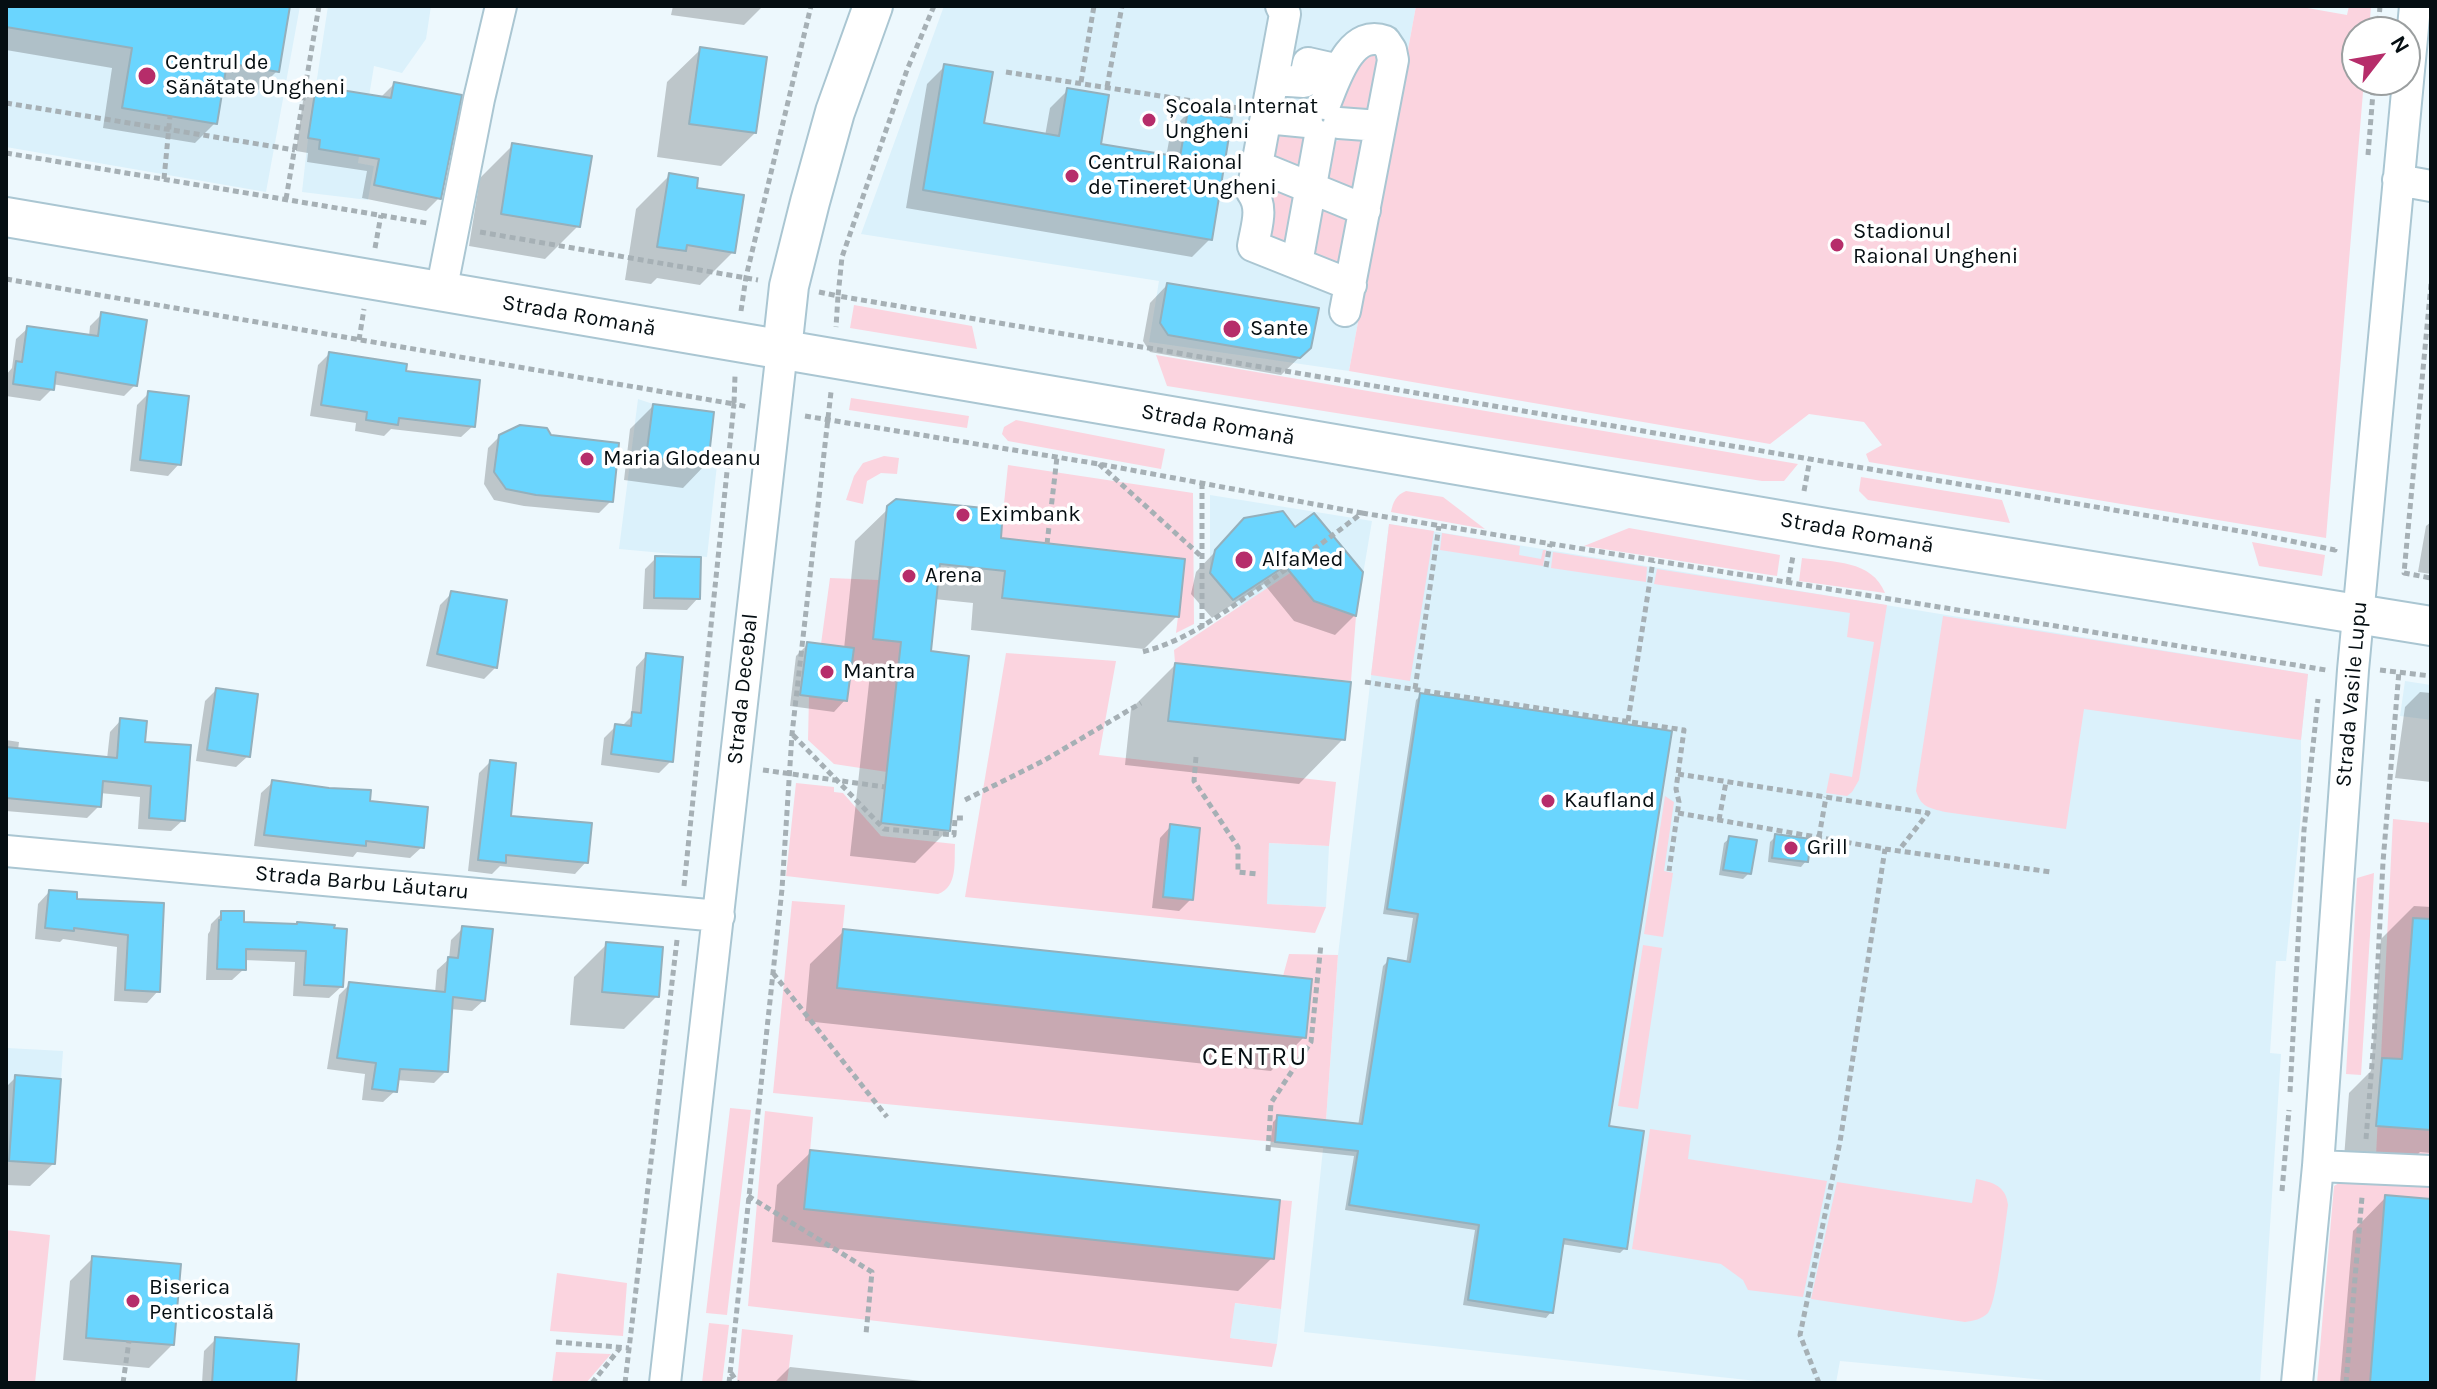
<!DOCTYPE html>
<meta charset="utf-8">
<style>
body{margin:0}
#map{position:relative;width:2437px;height:1389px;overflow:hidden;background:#edf8fd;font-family:Karla,sans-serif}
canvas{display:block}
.frame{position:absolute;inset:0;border:8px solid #050e12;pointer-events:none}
.north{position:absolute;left:2341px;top:16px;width:80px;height:80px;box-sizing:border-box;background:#fff;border:2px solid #9b9fa0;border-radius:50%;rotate:59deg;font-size:22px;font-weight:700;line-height:32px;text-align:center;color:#050e12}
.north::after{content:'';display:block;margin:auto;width:28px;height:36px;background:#b62d6a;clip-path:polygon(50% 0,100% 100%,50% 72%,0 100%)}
</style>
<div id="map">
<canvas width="2437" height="1389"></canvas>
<div class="frame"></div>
<div class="north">N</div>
</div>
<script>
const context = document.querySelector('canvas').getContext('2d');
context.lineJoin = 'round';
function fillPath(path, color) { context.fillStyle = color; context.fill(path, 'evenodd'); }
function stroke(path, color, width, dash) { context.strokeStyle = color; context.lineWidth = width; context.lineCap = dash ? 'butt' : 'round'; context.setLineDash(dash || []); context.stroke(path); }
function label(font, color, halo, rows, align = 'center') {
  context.font = font + ' Karla,sans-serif'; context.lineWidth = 7; context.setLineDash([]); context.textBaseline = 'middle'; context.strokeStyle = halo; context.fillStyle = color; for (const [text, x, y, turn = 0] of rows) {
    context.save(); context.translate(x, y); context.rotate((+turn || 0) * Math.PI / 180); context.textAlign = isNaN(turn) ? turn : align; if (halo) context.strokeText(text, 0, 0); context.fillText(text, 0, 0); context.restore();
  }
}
fillPath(new Path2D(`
 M6 6H300L266 192 6 147Z
 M328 6H431L426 39 402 73 374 66 358 163 374 166 368 200 302 192 308 138Z
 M944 6H1416L1349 371 1149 342 1159 281 861 234Z
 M638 399 653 404 714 412 708 465H717L707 557 619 549Z
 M1210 495 1372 521 1356 616 1314 601 1290 573 1240 607 1210 573Z
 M1389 524 2308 674 2301 740V814L2286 961H2276L2270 1053 2281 1054 2260 1383H2078L1840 1361 1836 1383H1775L1304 1332 1326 1120 1338 955Z
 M2405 681 2431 685V720L2400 716Z
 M1269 843 1329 846 1326 907 1266 904Z
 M6 1032H8L7 1048 63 1051 55 1164 6 1161Z
 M1234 1303 1281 1309 1277 1344 1230 1338Z`), '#dbf1fb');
fillPath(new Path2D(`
 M1416 6H2296L2347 15 2349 6H2371L2369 32H2357V80H2364L2326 538 1869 462 1866 454 1882 445 1864 422 1809 414 1770 444 1349 371Z
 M1382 49 1377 119 1346 113 1337 100 1350 60Z
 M1269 129 1299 131 1304 139 1298 167 1288 164 1289 161 1276 156 1275 158 1269 156Z
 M1372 131 1362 195 1333 186 1335 181 1326 178 1328 168 1332 167 1333 143 1341 139 1345 133Z
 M1264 185 1270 186V189L1293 197 1292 204 1297 205 1289 253 1261 244Z
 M1321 208 1357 216 1348 276 1311 258 1320 227 1317 225Z
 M854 305 972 326 977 349 850 328Z
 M1156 355 1798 464 1784 481H1762L1167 386Z
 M851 398 969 416 967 428 849 410Z
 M1016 420 1165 449 1161 469 1008 441 1002 434 1004 427Z
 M884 456 899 458 897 474 881 473 867 481 863 504 846 500 854 476 863 463Z
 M1008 465 1193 493 1194 624 1176 633 1185 559 1000 542Z
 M1861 477 2002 500 2010 523 1868 500 1859 491Z
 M1406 491 1443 497 1485 529 1391 512C1393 502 1396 495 1406 491Z
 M1389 524 1434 531 1410 681 1371 675Z
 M1629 528 1780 555 1777 576 1584 546Z
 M1442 533 1520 546 1519 555 1541 559 1543 550H1546L1543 566 1440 550Z
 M2252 542 2325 555 2322 576 2259 566Z
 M1553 552 1647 567 1646 582 1551 568Z
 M1802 558C1833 562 1872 560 1885 593L1799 581Z
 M1657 569 1887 605 1859 780 1852 792 1847 796 1826 793 1830 773 1852 777 1874 642 1847 637 1850 613 1654 584Z
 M1290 573 1314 601 1356 616 1351 681 1175 663 1174 650Z
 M830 578 880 580 901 642 887 772 834 764 808 740 809 696 847 701 854 648 821 644Z
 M1943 616 2308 674 2301 740 2084 709 2066 829 1945 812C1929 808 1921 807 1916 791Z
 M1006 653 1116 661 1099 755 1336 782 1329 846 1269 843 1267 904 1326 907 1315 933 965 897Z
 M796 783 834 787V792L843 793 881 836 955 844C954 862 958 887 938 894L786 876Z
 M1665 796 1674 802 1664 871 1673 873 1663 937 1644 934Z
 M2393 819 2431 823V1157L2376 1155Z
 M2374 873 2361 1075 2346 1074 2357 878Z
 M792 901 845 905 837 988 1306 1038 1312 979 1283 976 1289 954 1338 955 1326 1120 1278 1115 1275 1142 773 1093Z
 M1643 945 1662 948 1638 1109 1618 1106Z
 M730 1108 751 1110 727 1315 706 1313Z
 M765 1111 813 1117 805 1209 1273 1259 1280 1200 1292 1201 1281 1309 1235 1303 1230 1338 1277 1344 1272 1367 748 1306Z
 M1650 1129 1691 1135 1688 1159 1827 1181 1803 1297 1748 1290 1743 1280 1721 1264 1632 1249Z
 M2349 1177 2431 1183V1199L2385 1196 2370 1383H2317L2334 1186Z
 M1976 1179C1993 1182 2006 1186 2008 1205 2005 1224 1997 1302 1988 1313 1982 1319 1973 1321 1965 1322L1811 1299 1837 1182 1972 1203Z
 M6 1230 50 1235 35 1383H6Z
 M557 1273 627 1283 623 1336 550 1331Z
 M709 1323 729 1325 722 1383H702Z
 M742 1329 793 1335 787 1383H737Z
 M556 1352 611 1354 586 1383H552Z`), '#fbd4df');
fillPath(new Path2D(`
 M6 6H279L277 71 257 91 221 85 215 123 195 143 103 128 112 68 6 50Z
 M673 6H763L744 25 671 15Z
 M701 49 755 133 721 166 657 157 667 82Z
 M945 66 982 125 1045 136 1050 108 1068 90 1099 145 1166 157 1171 130 1188 113 1210 239 1192 257 906 208 927 84Z
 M394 84 439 198 426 211 362 198 367 171 307 162 308 153 296 151 303 101 316 88 380 98Z
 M513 145 578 226 545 259 469 246 480 178Z
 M670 175 694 190 733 252 700 285 657 278 651 284 625 280 636 209Z
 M1167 285 1310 347 1281 375 1150 352 1143 341 1150 303Z
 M102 314 135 385 124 396 52 384V389L40 401 6 396V375L12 368 16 339 28 328 89 336 90 326Z
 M329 354 404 373 473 426 461 437 391 429 384 436 355 431 356 423 310 416 318 365Z
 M149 393 179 464 168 476 130 471 137 405Z
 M653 406 706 464 683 488 624 480 630 429Z
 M500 436 611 501 599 513 524 506 494 500 484 484 488 448Z
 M889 508 998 540 1177 616 1144 649 971 630 973 603 934 599 928 653 948 830 915 863 850 856 870 674 849 672 845 700 834 712 790 706 796 656 808 644 844 649 855 541Z
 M1245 520 1355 615 1335 635 1294 621 1264 584 1212 618 1191 594 1196 572Z
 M2431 522V574L2418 572 2426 526Z
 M656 558 698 598 687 610 643 609 645 569Z
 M452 593 496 667 484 679 426 666 440 605Z
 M647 655 671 761 659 773 601 765 604 738 616 726 621 727 631 717 636 667Z
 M1175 665 1343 739 1299 784 1125 765 1131 709Z
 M216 690 248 756 236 767 196 761 205 701Z
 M2420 692 2431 693V782L2395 778 2405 707Z
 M1421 695 1625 1248 1620 1253 1561 1244 1551 1312 1546 1318 1463 1305 1475 1230 1345 1210 1354 1156 1270 1147 1273 1122 1278 1117 1358 1126 1383 966 1389 960 1406 964 1413 918 1383 914 1416 700Z
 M121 720 143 744 183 820 171 831 138 829 140 797 100 793 99 806 87 818 6 811V740L19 742 18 750 107 759 110 732Z
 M490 762 508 817 586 862 575 874 500 866 492 874 468 871 479 773Z
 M273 782 368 803 422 847 410 858 357 852 353 857 254 846 261 793Z
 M1171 826 1191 899 1179 911 1152 908 1160 838Z
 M1776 836 1806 861 1801 867 1768 862 1770 842Z
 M1730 838 1749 873 1743 879 1719 875 1724 843Z
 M49 892 75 901 162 905 158 991 147 1003 114 1001 117 947 63 939 60 942 35 939 38 904Z
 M2414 906 2431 907V1153L2420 1152 2409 1163 2344 1158 2349 1093 2371 1071 2381 939Z
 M222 913 242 924 296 926 341 987 329 998 293 996 295 962 244 960V969L232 980H206L208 934 210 931 211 924Z
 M463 928 484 1000 472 1011 450 1009 446 1071 434 1083 396 1080 395 1091 383 1102 362 1100 365 1074 327 1069 339 995 350 984 435 993 437 970 449 959 451 940Z
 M844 931 1304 1037 1271 1071 805 1021 810 964Z
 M607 944 657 996 624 1029 570 1025 574 977Z
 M16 1077 54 1163 30 1186 6 1185V1087Z
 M811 1152 1272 1258 1238 1291 772 1242 777 1185Z
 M2386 1197 2431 1201V1383H2340L2353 1231Z
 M93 1258 172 1345 149 1368 63 1360 70 1281Z
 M216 1339 294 1383H202L204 1351Z
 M790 1367 941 1383H774Z`), '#0003');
const building = new Path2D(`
 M6 6H290L279 72 227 63 217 124 122 108 132 48 6 27Z
 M700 47 767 57 756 133 689 124Z
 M944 64 993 72 984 123 1059 136 1067 88 1109 95 1101 144 1180 157 1188 110 1232 118 1212 240 923 190Z
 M394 82 462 95 441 199 374 185 379 159 319 149 320 140 308 138 316 86 391 98Z
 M512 143 592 156 580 227 501 214Z
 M669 173 698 178 697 188 744 195 735 253 687 245 686 251 657 247Z
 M1167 283 1319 308 1311 348 1300 358 1168 335 1160 323Z
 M101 312 147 320 137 386 56 372 54 390 13 384 16 361 22 362 27 326 98 336Z
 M329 352 407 364 406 371 480 380 475 427 399 418 398 425 366 420 367 412 321 405Z
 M148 391 189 396 181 465 140 460Z
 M653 404 714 412 708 465 646 457Z
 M520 425 547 428 551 435 619 443 613 502 536 495 506 489 494 472 499 435Z
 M896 499 1003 510 1001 538 1185 559 1179 617 1002 598 1005 571 940 564 931 651 969 656 950 831 881 823 901 642 873 639 887 506Z
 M1283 511 1295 527 1314 513 1363 572 1356 616 1314 601 1285 566 1233 600 1210 573 1215 550 1244 518Z
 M655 556 701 557 700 599 654 598Z
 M451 591 507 600 497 668 437 654Z
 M807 642 854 648 847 701 800 695Z
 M646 653 683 657 673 762 611 754 615 724 631 726 632 712 641 713Z
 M1175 663 1351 682 1345 740 1168 721Z
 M216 688 258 694 250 757 207 750Z
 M1420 693 1672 731 1609 1126 1644 1131 1627 1249 1564 1239 1553 1313 1468 1300 1479 1225 1349 1205 1358 1151 1275 1142 1277 1115 1362 1124 1388 958 1410 962 1418 914 1387 909Z
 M120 718 147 721 145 742 191 745 185 821 149 818 151 786 103 781 101 807 6 798V747L117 758Z
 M490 760 516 763 511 816 592 823 588 863 506 855V863L478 860Z
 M272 780 329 788 371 790 370 801 428 807 424 848 366 841V846L264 835Z
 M1170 824 1200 828 1193 900 1163 897Z
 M1775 834 1811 839 1808 862 1772 858Z
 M1729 836 1757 840 1751 874 1723 870Z
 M49 890 77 892V899L164 903 160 992 125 990 128 935 74 928V931L45 928Z
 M221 911H244V922L297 924V922L335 925 334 928 347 929 343 987 304 985 306 951 246 949V970L217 969 219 920H221Z
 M2413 918 2431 919V1130L2376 1126 2382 1058 2402 1059Z
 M462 926 493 929 485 1001 453 997 448 1072 400 1069 397 1092 372 1089 376 1063 337 1058 349 982 445 992 448 957 458 958Z
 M843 929 1312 979 1306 1038 837 988Z
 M606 942 663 947 659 997 602 992Z
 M15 1075 61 1079 55 1164 9 1161Z
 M810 1150 1280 1200 1274 1259 804 1209Z
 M2385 1195 2431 1199V1383H2370Z
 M92 1256 181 1264 174 1345 86 1338Z
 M215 1337 299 1344 296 1383H212Z`);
fillPath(building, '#6ad5fe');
stroke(building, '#94b0bc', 2);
const minor = new Path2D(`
 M1281 6 1285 14 1252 192C1264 208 1256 227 1253 246L1351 285
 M1273 80 1304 82 1308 63 1339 70
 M1325 104C1335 80 1350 28 1385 41L1391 50 1393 60 1345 311
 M1266 118 1307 122
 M1339 123 1380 126
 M1257 166 1365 210
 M2398 180 2431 186
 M1297 263 1320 136
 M441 292 479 99 501 6
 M6 851 719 916
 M2318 1166 2431 1171
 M665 1383 782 350
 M2297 1383 2318 1166 2353 670 2415 6`);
const major = new Path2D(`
 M6 217 1826 528 2431 626
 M782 350 789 286 810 202 835 112 873 6`);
stroke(minor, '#aac6d2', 34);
stroke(major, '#aac6d2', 42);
stroke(new Path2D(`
 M934 6 907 70 842 257 838 296 2251 533 2335 550V548
 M2378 32 2380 6
 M1006 72 1238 108
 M1081 82 1094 6
 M1107 87 1122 6
 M6 103 295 150
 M6 153 427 223
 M2368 155 2374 80
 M164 179 170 116
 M286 199 319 6
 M480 232 758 280
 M375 248 381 215
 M6 279 734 404 735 376
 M2431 284 2404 573 2431 578
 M819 292 838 296 836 327
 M741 311 746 277 811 6
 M359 340 364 309
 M805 416 1099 464 1362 513C1324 542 1286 570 1246 597 1213 620 1182 642 1142 652
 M1099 464 1202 557
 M1202 483V628
 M1804 491 1810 459
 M1362 513 2326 670
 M1047 544 1057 457
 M1546 567 1550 544
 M1788 583 1793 556
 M2380 670 2431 676
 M1365 682 1684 730 1676 789 1679 802 1669 871
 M1415 689 1439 526
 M1628 721 1653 561
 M793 735 884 829 954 835 955 818H963
 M1196 757 1194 781 1238 847V872L1257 874
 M763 770 885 787
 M1678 774 1928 813 1899 850
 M965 800 1045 760 1141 703
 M1678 813 1885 849 2051 872
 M1719 820 1726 782
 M1819 837 1826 797
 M684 886 734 404 748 407
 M773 973 887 1117
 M2290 1092 2304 830 2318 699
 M2366 1139 2374 1039 2383 862 2399 671
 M1268 1151 1271 1103 1311 1042 1321 944
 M2282 1191 2289 1110
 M748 1196 872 1272 866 1334
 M556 1342 629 1348
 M731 1373 738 1383
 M123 1383 129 1341
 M592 1383 620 1348
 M625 1383 677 940
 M729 1383 782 889 792 734 831 392
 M1819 1383 1800 1335 1840 1142 1885 849
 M2346 1383 2362 1197`), '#a6b0b5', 5, [6, 4]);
stroke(minor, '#fff', 30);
stroke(major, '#fff', 38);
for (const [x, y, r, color] of [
 [147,76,10,"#b62d6a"],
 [1149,120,8,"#b62d6a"],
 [1072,176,8,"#b62d6a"],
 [1837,245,8,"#b62d6a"],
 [1232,329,10,"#b62d6a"],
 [587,459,8,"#b62d6a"],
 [963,515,8,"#b62d6a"],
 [1244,560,10,"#b62d6a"],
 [909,576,8,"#b62d6a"],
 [827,672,8,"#b62d6a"],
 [1548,801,8,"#b62d6a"],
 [1791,848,8,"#b62d6a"],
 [133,1301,8,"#b62d6a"]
]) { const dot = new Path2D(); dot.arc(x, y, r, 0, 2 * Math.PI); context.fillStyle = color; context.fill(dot); stroke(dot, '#fff', 3); }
label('22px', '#050e12', '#fff', [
 ["Centrul de",165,63],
 ["Sănătate Ungheni",165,88],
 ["Școala Internat",1165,107],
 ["Ungheni",1165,132],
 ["Centrul Raional",1088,163],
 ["de Tineret Ungheni",1088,188],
 ["Stadionul",1853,232],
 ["Raional Ungheni",1853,257],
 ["Sante",1250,329],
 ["Maria Glodeanu",603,459],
 ["Eximbank",979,515],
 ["AlfaMed",1262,560],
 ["Arena",925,576],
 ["Mantra",843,672],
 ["Kaufland",1564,801],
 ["Grill",1807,848],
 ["Biserica",149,1288],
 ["Penticostală",149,1313]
], 'left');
label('22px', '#050e12', '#fff', [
 ["Strada Romană",579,316,10],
 ["Strada Romană",1218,425,10],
 ["Strada Romană",1857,533,10],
 ["Strada Decebal",743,689,-84],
 ["Strada Vasile Lupu",2352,694,-85],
 ["Strada Barbu Lăutaru",362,883,5]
]);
context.letterSpacing = '2px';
label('26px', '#050e12', '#fff', [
 ["CENTRU",1255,1058]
]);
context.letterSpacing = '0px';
</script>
